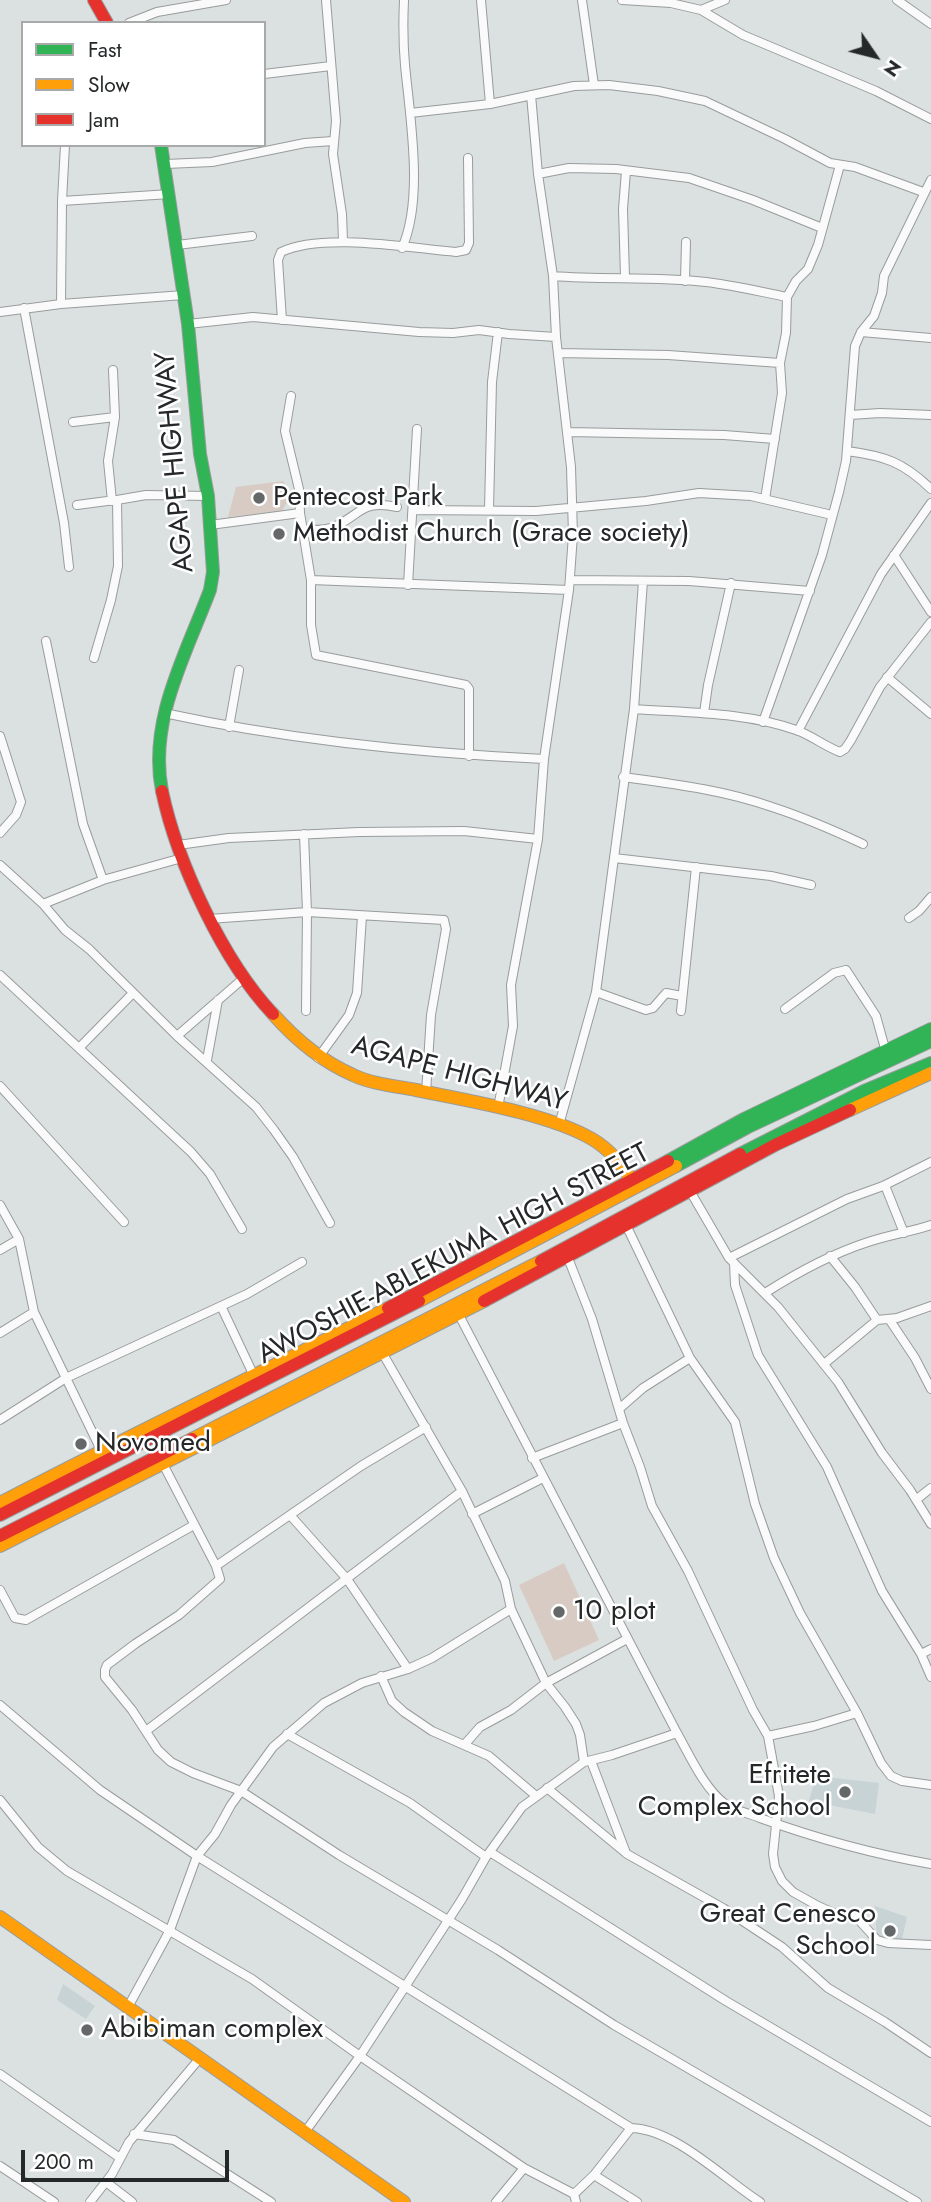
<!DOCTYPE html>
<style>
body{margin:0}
#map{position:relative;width:931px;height:2202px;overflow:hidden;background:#dbe0e0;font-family:Jost,sans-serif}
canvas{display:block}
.legend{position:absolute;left:21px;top:21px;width:245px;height:126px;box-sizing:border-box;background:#fff;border:2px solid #a8a9a9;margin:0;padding:9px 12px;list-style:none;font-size:21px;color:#252829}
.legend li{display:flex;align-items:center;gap:14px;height:35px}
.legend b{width:35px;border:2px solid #a8a9a9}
.north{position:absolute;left:840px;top:21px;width:70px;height:70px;-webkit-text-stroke:5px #fff;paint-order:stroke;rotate:125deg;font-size:19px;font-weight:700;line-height:28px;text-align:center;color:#252829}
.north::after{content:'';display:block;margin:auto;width:24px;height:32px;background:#252829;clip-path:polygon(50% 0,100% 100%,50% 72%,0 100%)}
.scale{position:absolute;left:21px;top:2150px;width:208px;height:32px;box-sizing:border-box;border:4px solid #252829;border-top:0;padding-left:9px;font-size:21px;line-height:24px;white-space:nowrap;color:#252829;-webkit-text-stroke:5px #fff;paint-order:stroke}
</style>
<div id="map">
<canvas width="931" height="2202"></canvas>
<ul class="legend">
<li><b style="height:9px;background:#30b455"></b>Fast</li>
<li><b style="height:9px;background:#ff9f0a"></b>Slow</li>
<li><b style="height:9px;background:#e5322d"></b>Jam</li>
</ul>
<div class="north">N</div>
<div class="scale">200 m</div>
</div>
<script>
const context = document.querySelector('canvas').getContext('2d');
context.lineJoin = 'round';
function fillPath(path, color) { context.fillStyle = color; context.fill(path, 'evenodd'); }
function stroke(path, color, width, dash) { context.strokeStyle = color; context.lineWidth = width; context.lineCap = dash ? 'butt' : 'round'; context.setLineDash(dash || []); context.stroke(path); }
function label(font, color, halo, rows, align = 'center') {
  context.font = font + ' Jost,sans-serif'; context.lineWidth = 5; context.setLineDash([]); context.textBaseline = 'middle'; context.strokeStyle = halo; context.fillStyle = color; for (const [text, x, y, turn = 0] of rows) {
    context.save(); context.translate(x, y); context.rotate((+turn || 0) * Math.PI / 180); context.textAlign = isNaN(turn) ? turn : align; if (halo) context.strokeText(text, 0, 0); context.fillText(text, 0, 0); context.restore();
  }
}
fillPath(new Path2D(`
 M816 1776 879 1783 875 1814 809 1801Z
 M875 1906 907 1917 901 1943 877 1939Z
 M63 1984 95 2006 86 2019 57 2000Z`), '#c8d3d6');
fillPath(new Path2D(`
 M284 481 287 502 282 511 228 517 236 487Z
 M564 1563 599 1640 554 1661 519 1585Z`), '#d8cbc4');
const street = new Path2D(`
 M326 0 336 121 333 154 342 214 343 241
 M481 0 490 104
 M582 0 594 85
 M622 0 671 3 701 10 743 35 876 91 931 119
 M897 0 931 24
 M701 10 725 0
 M129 23 157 12 226 0
 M264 74 331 66
 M410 113 490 104 574 86 609 85 658 91 705 101 785 139 830 163 855 167 923 192
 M166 164 212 162 305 143 333 141
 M538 174 569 168 616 169 689 178 753 200 822 228
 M62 201 170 194
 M177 245 252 236
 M402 248C424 199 410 118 405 65 403 43 403 22 404 0
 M553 276C604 280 655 276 706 282 733 285 761 292 787 297
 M625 277 623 209 626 171
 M685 281 686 242
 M61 304 62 201 65 145
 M24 308 64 523 69 567
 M0 312 61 304 184 295
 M282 320 278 260 281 252C323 232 409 248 456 252L466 250 469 243 468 158
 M188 324 253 317 419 332 453 333 479 330 509 334 556 337
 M861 332 931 338
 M559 353 668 355 780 363
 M291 396 285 431 299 489 300 513 311 580V625L316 655 466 685 469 689V756
 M850 415 880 413 931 415
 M73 422 115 417
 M568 432 724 435 775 439
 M847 451C885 456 903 462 931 489
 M765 499 782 393 780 363 786 333 787 297 796 281 808 269 818 245 840 165
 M112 501 108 461 115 417 113 370
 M77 505 115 500
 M489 509 492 382 498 332
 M413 510 536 511 646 501 699 493 751 496 832 515
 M210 525 300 513
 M303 530C313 530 326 531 336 526 362 513 362 500 397 507
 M894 555 931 612
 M311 580 569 590
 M570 580 689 581 810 591
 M408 585 417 429
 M46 641 83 824 103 880
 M94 658 111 600 118 566 117 500 146 495 208 496
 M887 677 931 714
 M634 709C688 713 744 712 796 730 811 735 824 746 840 752L845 749 851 740 880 687 931 622
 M164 713C289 740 416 753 544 759
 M704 713 708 685 731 583
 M763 722 822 555 839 492 846 461 855 346 861 332 874 316 882 293 884 276 931 180
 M229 727 239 670
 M798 731 881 574 931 503
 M0 736 21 802 16 815 0 833
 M623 777C674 784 724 790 772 807 803 817 833 830 863 844
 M304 834 307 912 306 1011
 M178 845 229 838 359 832 464 831 538 839
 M614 858 771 876 811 885
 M0 865 43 904 65 930 89 949 177 1036 256 1107 274 1130 293 1157 330 1223
 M43 904 103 880 182 858
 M909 918 919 911 931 897
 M209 919 307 912 444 920 446 929 431 1015 426 1093
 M0 975 191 1152 210 1174 242 1229
 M596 992 646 1010 653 1008 666 993 682 996
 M785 1009 834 973 846 970 876 1016 886 1052
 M681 1011 696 867
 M177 1036 245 977
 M79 1048 133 993
 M318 1058 349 1015 357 993 362 916
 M207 1060 218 1000
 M0 1086 124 1222
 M498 1108 513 1026 511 985 538 839 544 759 569 590 573 535 571 467 556 337 553 276 538 174 531 95
 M559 1125 596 992 634 709 643 581
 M883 1186 886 1188 904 1233
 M690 1191 729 1258 778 1307 838 1382 882 1453 910 1490 931 1524
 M0 1205 19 1239 34 1312
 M627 1227 690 1358 735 1422 755 1504 774 1558 800 1613 857 1713 881 1763 891 1776 902 1781 931 1785
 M0 1250 19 1239
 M830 1256 855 1287 877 1320
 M568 1258 592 1319 623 1423 640 1467 652 1506 688 1571 753 1710 768 1736 779 1796 773 1854 775 1867 782 1881 793 1892 818 1906 836 1914 857 1918 877 1940 888 1943 931 1945
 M729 1258 847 1199 883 1186 931 1162
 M734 1263 735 1285 758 1355 827 1467 882 1591 921 1654 931 1677
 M765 1293C798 1272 831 1254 868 1242 888 1235 910 1232 931 1225
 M221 1306 254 1376
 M459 1315 677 1733C690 1756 704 1788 725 1804 735 1811 749 1813 760 1818 815 1838 873 1854 931 1864
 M889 1319 915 1358 931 1389
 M0 1333 34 1312 66 1378 247 1294 302 1262
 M383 1354 462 1491 505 1581 511 1609 546 1683 565 1707 576 1724 580 1735 584 1762
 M824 1364 877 1320 897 1318 931 1306
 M619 1409 643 1388 690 1358
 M0 1420 66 1378 101 1450
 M532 1458 623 1423
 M163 1464 216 1566 220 1579 179 1615 135 1644 107 1665 105 1670V1677L132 1710 158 1750 171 1762 193 1773 241 1791 339 1855 498 1950 614 2025 917 2202
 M917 1499 931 1488
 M472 1514 543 1478
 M290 1515 347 1579 408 1669
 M216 1566 361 1466 426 1427
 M0 1590 15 1618 26 1620 194 1525
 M921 1654 931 1649
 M381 1676 392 1701 404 1712 432 1731 489 1756 535 1795
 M0 1705 100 1790 197 1856 631 2128C675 2129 724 2179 760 2202
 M146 1731 462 1491
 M287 1734 410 1803 486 1857
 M768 1736 814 1726 857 1713
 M465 1744 480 1727 511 1710 546 1683 627 1639
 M591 1761 626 1853
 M547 1788 627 1854 723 1908 782 1947 828 1988 885 2022 931 2053
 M0 1800 38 1847 67 1871 252 1979 360 2056 524 2168 574 2194 576 2202
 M490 1852 726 2001 931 2122
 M128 2007 170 1930 197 1856 215 1834 231 1805 273 1747 324 1703 362 1683 408 1669 432 1658 511 1609
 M0 2074 120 2158
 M305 2132 360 2056 462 1899 486 1857 522 1807 584 1762 612 1755 677 1733
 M134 2134 174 2140 271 2202
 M0 2166 54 2202
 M594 2175 637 2202
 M106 2182 132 2202
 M574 2194 594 2175 631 2128
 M90 2202 112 2174 129 2142 200 2058
 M496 2202 524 2168`);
const fast = new Path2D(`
 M161 145 188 324 200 454 208 496 213 572 210 590C186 654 148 721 162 791
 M740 1154 864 1091 931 1063
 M668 1161 744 1119 931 1029
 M676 1166 748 1127 931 1041`);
const slow = new Path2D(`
 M273 1014C296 1040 321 1061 353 1075 372 1084 395 1086 416 1090 465 1100 550 1114 592 1139 609 1149 622 1164 632 1181
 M850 1110 931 1073
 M419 1301 676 1166
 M192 1439 541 1261
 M0 1503C128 1436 259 1374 388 1308
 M0 1546 484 1301
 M0 1917 404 2202`);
const jam = new Path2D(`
 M94 0 107 23
 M162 791C177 862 223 961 273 1014
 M541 1261 740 1154
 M484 1301 775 1145 850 1110
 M388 1308 668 1161
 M0 1515 419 1301
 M0 1536 192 1439`);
stroke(street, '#989c9c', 10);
stroke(fast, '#989c9c', 14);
stroke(slow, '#989c9c', 14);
stroke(jam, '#989c9c', 14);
stroke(street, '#fafafa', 8);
stroke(fast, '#30b455', 12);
stroke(slow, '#ff9f0a', 12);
stroke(jam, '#e5322d', 12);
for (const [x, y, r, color] of [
 [259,498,7,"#656869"],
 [279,534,7,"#656869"],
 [81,1444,7,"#656869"],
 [559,1612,7,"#656869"],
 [845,1792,7,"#656869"],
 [890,1931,7,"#656869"],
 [87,2030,7,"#656869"]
]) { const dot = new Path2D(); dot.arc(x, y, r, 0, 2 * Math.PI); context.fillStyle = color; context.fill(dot); stroke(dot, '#fff', 2.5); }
label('28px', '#252829', '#fff', [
 ["AGAPE HIGHWAY",176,462,-95],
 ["AGAPE HIGHWAY",459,1075,15],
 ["AWOSHIE-ABLEKUMA HIGH STREET",454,1255,-28]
]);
label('28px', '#252829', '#fff', [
 ["Pentecost Park",273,498],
 ["Methodist Church (Grace society)",293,534],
 ["Novomed",95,1444],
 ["10 plot",573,1612],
 ["Efritete",831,1776,"right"],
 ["Complex School",831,1808,"right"],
 ["Great Cenesco",876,1915,"right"],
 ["School",876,1947,"right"],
 ["Abibiman complex",101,2030]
], 'left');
</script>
